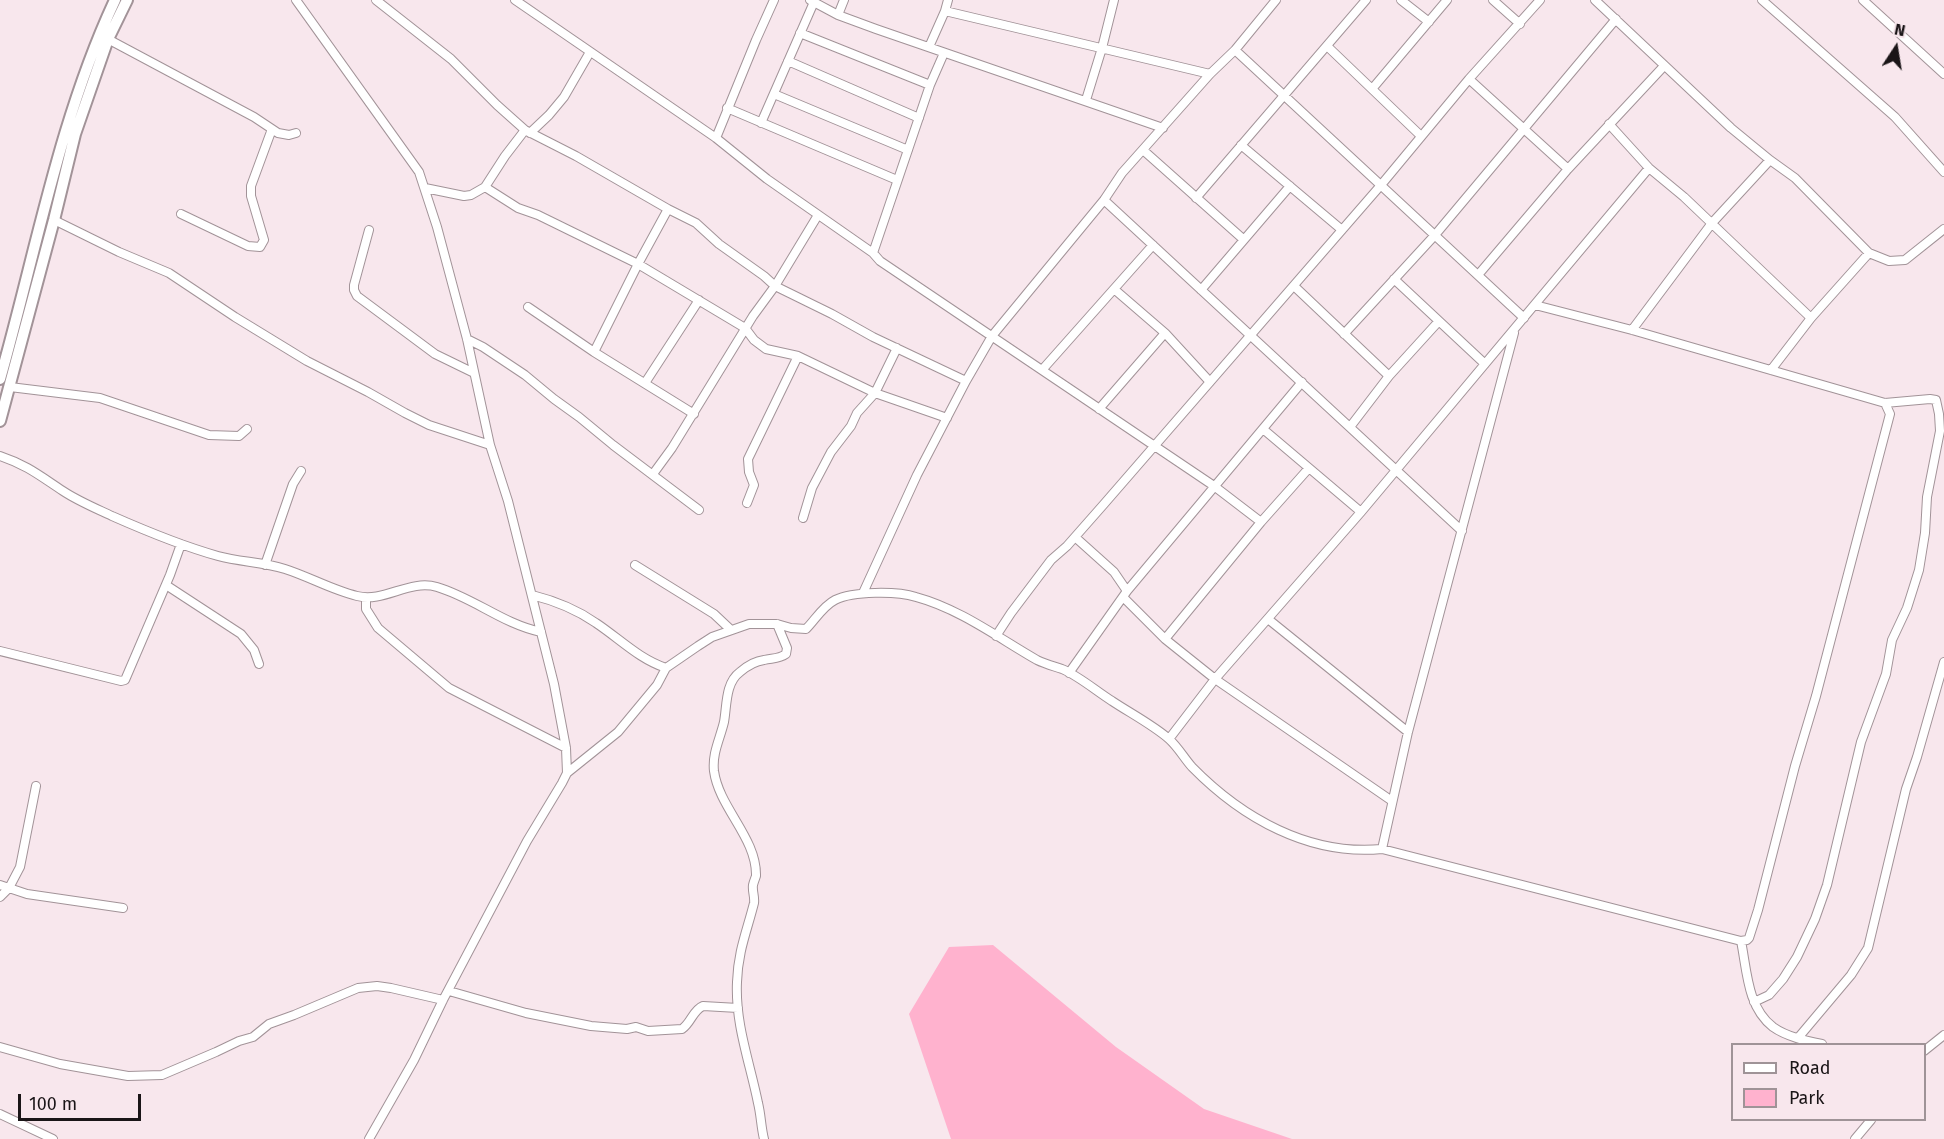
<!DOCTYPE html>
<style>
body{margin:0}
#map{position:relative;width:1944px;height:1139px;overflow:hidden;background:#f8e7ed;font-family:"Fira Sans",sans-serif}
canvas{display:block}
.legend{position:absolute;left:1731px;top:1043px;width:195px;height:78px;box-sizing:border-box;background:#f8e7ed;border:2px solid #9f9397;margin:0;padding:8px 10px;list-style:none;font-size:18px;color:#1a1517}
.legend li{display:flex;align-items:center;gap:12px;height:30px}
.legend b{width:30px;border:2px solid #9f9397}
.north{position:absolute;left:1866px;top:18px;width:60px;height:60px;-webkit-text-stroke:4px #f8e7ed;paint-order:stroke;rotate:12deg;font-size:16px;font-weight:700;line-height:24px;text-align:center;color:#1a1517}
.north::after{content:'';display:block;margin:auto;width:21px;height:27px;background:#1a1517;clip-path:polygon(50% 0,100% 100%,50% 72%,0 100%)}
.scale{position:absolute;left:18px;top:1094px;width:123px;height:27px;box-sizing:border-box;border:3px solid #1a1517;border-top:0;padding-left:8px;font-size:18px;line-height:21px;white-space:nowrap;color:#1a1517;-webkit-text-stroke:4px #f8e7ed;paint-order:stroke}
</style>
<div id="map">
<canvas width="1944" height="1139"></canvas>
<ul class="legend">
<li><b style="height:8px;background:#fff"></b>Road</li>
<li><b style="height:16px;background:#ffb2ce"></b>Park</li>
</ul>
<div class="north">N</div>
<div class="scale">100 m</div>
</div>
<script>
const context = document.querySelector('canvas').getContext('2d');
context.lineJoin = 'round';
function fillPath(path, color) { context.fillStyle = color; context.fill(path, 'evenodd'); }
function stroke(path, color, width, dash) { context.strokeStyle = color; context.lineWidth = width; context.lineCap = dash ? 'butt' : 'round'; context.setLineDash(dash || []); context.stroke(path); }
fillPath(new Path2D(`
 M993 945 1116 1047 1204 1109 1292 1139H951L909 1014 949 947Z`), '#ffb2ce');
const minor = new Path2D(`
 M296 0 419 172 437 227 467 339 490 445 508 501 554 684 566 748 567 773 562 783 527 841 443 1000 414 1060 369 1139
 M376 0 451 59 497 105 525 130 576 156 668 209 696 223 719 244 764 276 775 286 832 314 873 337 966 381
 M515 0 716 138 767 179 873 253
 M810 0 838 15 876 29 1163 128
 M1401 0 1429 22
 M1493 0 1520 24
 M1595 0 1731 128 1770 160 1795 178 1869 253 1889 261 1905 260 1944 229
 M1762 0 1895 117 1944 172
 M1863 0 1944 74
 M945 11 1210 74
 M838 15 844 0
 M800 33 930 85
 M104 37 254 117 278 133 289 135 296 133
 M1327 46 1421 136
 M929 47 945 11 948 0
 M1235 50 1524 318
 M944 53 930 85 873 253 880 261 1214 486 1261 522
 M788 61 919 118
 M1469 79 1568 169
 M1372 89 1447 0
 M774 94 908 150
 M1086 100 1102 48 1114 0
 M727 108 897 180
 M761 123 814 2
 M1609 124 1649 168 1684 197 1811 318 1869 253
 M530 133 549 115 564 97 590 52
 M716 138 756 40 774 0
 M1241 145 1342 230
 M1143 150 1243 239
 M485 187 518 208 538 215 638 264 745 328 754 340 766 349 798 356 875 393 947 418
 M425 188 464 196 471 195 485 187 505 156 525 130
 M1196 198 1366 0
 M1104 200 1462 531
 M181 214 248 246 260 247 264 240 251 196V186L272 129
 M54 220 119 252 169 273 235 317 307 361 368 392 405 413 429 425 490 445
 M369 230 354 285V290L357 296 435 354 474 373
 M1478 275 1568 169 1664 66
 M1394 279 1485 364
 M1294 286 1389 376
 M1114 289 1165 333 1210 382
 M1201 290 1290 186
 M1535 305 1632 330 1885 403 1930 399 1936 400 1939 414 1940 431 1927 497 1925 533 1919 570 1907 608 1892 640 1886 674 1861 742 1827 885 1815 919 1797 957 1783 979 1769 995 1754 1002
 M528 307 594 352 694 414
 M1632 330 1712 223 1770 160
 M1344 334 1435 235 1616 19
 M467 339 483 347 525 375 554 399 579 417 613 445 699 510
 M594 352 638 264 668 209
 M1042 370 1153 245
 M1771 370 1811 318
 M645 383 699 300
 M10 387 100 398 209 435 239 436 247 429
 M1099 409 1165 333
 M1350 427 1389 376 1439 321
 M1263 429 1361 512
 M0 456C27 465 40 476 63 491 78 501 95 508 112 516 146 531 182 546 218 556 240 562 263 562 285 569 310 577 332 590 357 596 384 603 409 579 437 587 474 598 503 624 541 632
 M653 474 672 448 753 316 775 286 818 215
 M747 503 754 485 749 472 748 459 798 356
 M803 518 812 488 831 452 851 426 857 413 875 393 897 348
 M1075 537 1114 572 1127 591
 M265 565 293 484 301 471
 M635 565 714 614 731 630
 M166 585 241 634 254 650 259 664
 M863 593 917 475 966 381 992 336 1104 200 1122 173 1210 74 1235 50 1276 0
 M532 595C556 601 576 609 596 623 620 639 639 659 666 668
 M1123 597 1165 639 1215 679 1392 801
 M366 598V609L378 628 449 688 566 748
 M1268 619 1408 732
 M996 636 1011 613 1051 560 1067 546 1104 504 1381 185 1469 79 1540 0
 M1165 639 1261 522 1309 468
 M0 651 121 681 125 680 170 575 181 544
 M1069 673 1127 591 1302 382
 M1169 739 1215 679 1361 512 1649 168
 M567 773 618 732 657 685 666 668 698 646 712 637 749 624H777L791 628 806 629C815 620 823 606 835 600 853 591 897 591 916 597 960 609 997 637 1037 660 1045 664 1053 666 1062 669 1079 676 1096 691 1112 701 1130 713 1153 725 1169 739 1178 747 1184 758 1192 767 1242 818 1309 856 1382 849L1741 941 1747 940 1749 938 1758 910 1795 766 1816 696 1890 414 1885 403
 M1382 849 1408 732 1514 333
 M0 885 27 894 123 908
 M0 897 9 888 20 867 36 786
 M1741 941C1747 970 1747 1007 1773 1027 1787 1037 1807 1041 1822 1044
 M449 991 526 1013 591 1026 627 1029 636 1027 648 1031 682 1029C691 1023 693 1010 703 1006L738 1008
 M1798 1038 1851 975 1868 948 1906 789 1917 757 1944 662
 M0 1047 60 1064 128 1076 162 1075 216 1052 239 1041 253 1037 269 1024 294 1015 358 988 377 986 391 988 443 1000
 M1924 1051 1944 1035
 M0 1114 53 1139
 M764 1139C761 1127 761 1115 758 1103 750 1063 735 1024 737 982 738 951 747 931 754 903 755 897 752 891 753 885 754 881 755 879 756 876 757 838 719 808 714 771 712 753 720 739 724 722 727 706 725 683 740 672 747 666 756 661 764 660 772 658 779 659 786 654L787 648 777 624
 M1855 1139 1871 1120`);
const secondary = new Path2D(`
 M0 379C36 252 59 120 115 0
 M0 421 54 220 75 134 108 39 127 0`);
stroke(minor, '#a29398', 10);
stroke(secondary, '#a29398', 14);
stroke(minor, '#fff', 8);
stroke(secondary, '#fff', 10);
</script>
